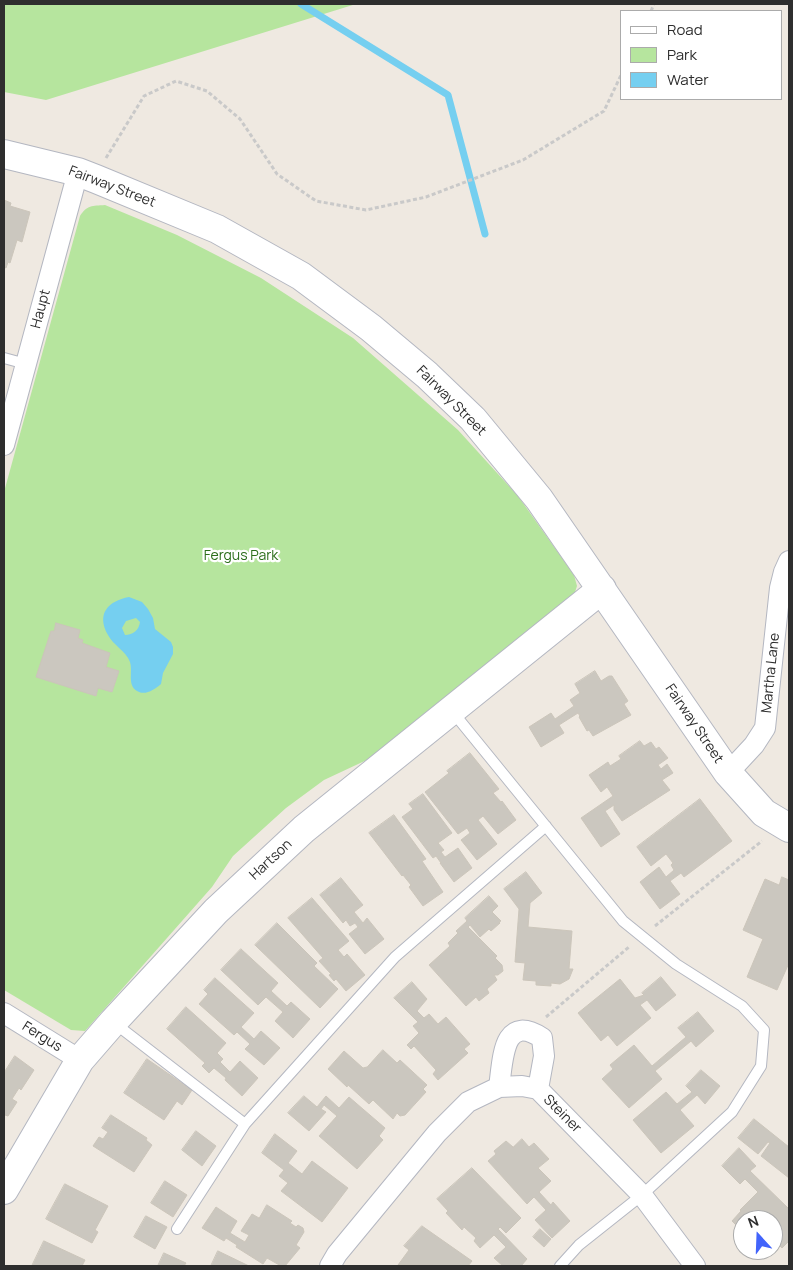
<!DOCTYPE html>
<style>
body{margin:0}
#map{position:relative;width:793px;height:1270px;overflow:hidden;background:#efe9e1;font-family:Manrope,sans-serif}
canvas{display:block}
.frame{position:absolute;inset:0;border:5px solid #2e2e2e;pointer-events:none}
.legend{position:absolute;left:620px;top:10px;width:162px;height:90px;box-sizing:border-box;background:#fff;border:1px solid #ababab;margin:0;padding:6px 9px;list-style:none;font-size:15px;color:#2e2e2e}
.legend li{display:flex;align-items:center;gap:10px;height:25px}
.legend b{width:25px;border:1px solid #ababab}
.north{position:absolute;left:733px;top:1210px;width:50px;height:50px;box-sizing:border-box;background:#fff;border:1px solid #ababab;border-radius:50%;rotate:340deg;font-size:14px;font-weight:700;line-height:20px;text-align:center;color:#2e2e2e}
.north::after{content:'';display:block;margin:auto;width:18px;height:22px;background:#4264fb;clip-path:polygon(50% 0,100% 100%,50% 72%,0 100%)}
</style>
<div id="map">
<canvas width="793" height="1270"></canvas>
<div class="frame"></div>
<ul class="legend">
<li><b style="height:6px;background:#fff"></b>Road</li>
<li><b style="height:14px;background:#b6e59e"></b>Park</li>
<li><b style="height:14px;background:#75cff0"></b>Water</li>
</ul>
<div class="north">N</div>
</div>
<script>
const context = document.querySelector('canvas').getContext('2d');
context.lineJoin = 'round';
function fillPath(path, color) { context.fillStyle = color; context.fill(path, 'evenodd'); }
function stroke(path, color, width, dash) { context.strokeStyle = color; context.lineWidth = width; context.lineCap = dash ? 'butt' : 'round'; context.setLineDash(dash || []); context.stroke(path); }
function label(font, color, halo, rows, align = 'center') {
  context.font = font + ' Manrope,sans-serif'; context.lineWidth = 4.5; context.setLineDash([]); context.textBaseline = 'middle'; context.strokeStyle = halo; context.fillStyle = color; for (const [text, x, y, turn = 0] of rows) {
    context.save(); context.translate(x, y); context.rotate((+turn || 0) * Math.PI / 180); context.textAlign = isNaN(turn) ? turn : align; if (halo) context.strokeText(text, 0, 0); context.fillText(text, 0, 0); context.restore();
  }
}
fillPath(new Path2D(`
 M4 4H356L46 100 4 92Z
 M105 205 177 235 261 278 353 338 458 430 518 496 574 575 577 586 574 595 371 758 324 780 286 808 233 856 212 887 85 1031 71 1030 4 990V492L80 216C87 205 92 206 105 205Z`), '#b6e59e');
fillPath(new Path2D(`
 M129 597 142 602 148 609 153 618 155 629 171 642 173 647V654L163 673 161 684C154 690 145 696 137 691 127 685 133 672 130 662 126 651 113 645 108 635 96 614 108 601 129 597ZM136 618 140 622C139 630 133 635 125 635L122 628 126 621Z`), '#75cff0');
stroke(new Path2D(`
 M301 4 448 95 485 234`), '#75cff0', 7);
const building = new Path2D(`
 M4 200 11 203 10 206 30 212 22 242 17 240 10 263 8 262 6 268 4 267Z
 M56 623 80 630 78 638 83 640 82 643 110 653 106 667 119 671 112 692 98 688 96 696 36 677 51 631H54Z
 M595 671 601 681 609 676H612L628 701 624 704 631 715 593 736 589 730 587 731 579 717 580 716 578 713 559 725 564 733 541 747 529 727 551 713 555 719 574 706 570 700 580 693 575 684Z
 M640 741 644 746 651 742 656 749 659 747 668 758 658 765 661 769 667 764 673 773 662 780 670 790 622 821 614 810V805L605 811 620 834 601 847 581 818 613 796 607 787 601 792 589 775 608 762 610 766 621 759 619 756Z
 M470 753 499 789 493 793 501 802 502 801 516 820 498 834 483 816 478 820 497 844 477 860 461 840 470 833 467 828 458 834 425 792 449 773 447 771Z
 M423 794 452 833 438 843 444 850 441 852 445 857 458 848 472 868 454 882 440 863H441L436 856 433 858 402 817 413 809 409 804Z
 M700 799 732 841 684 877 681 873 670 881 680 894 660 909 640 882 659 867 666 877 674 870 671 865 673 863 666 854 651 866 637 847Z
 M394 815 426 859 422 861 443 892 423 906 409 887 411 885 403 875 402 876 369 833Z
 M526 872 542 893 530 903 528 927 572 931 569 969H573L569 979 560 984 551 983V986L536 985V981L523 980 525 963 515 962 519 909 504 889Z
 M782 877 789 880V963L777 990 747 977 763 939 743 930 765 879 779 885Z
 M341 878 363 905 354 912 363 923 367 918 384 939 365 954 349 934 358 927 355 923 350 926 346 920 343 923 320 895Z
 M489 896 498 906 492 912 501 921 499 922 500 923 491 931 489 929 480 937 470 925 468 927 497 956 495 958 502 965 503 971 498 975H494L497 980 487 989 489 993 479 1001 476 997 466 1006 429 965 450 946 448 943 458 933 456 931 467 921 465 918Z
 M312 898 349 941 338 950 344 957 347 954 365 975 346 991 336 979 334 981 329 975 331 974 319 961 323 958 288 918Z
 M277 923 317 963 314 966 338 989 320 1008 255 945Z
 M241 949 278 983 271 991 287 1006 291 1002 310 1019 293 1038 275 1021 283 1012 266 997 258 1005 221 970Z
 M661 977 676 995 656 1011 647 1000 640 1005 651 1018 617 1046 608 1035 601 1041 578 1013 620 979 635 998 644 995 642 993Z
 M215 978 254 1013 241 1027 254 1039 261 1031 280 1048 264 1065 245 1049 250 1044 237 1032 234 1035 199 1004 208 994 204 990Z
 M412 982 427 999 417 1011 424 1018 429 1014 438 1024 446 1017 470 1044 464 1049 468 1053 438 1080 433 1074 436 1070 414 1046 411 1049 407 1045 419 1033 413 1026 418 1022 394 998Z
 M186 1007 226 1043 217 1053 223 1059 220 1062 230 1072 240 1061 258 1078 242 1096 225 1080 226 1078 214 1068 209 1073 202 1066 205 1063 167 1029Z
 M698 1012 714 1031 696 1047 691 1041 655 1071 662 1079 629 1108 602 1079 613 1069 610 1065 634 1045 652 1066 686 1037 678 1028Z
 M383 1050 397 1063 400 1060 427 1085 423 1089 426 1092 405 1115 400 1116 397 1113 393 1119 373 1100 369 1104 348 1085 347 1087 328 1069 344 1051 363 1068 367 1067Z
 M15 1056 34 1070 21 1090 19 1088 12 1099 17 1102 8 1116 5 1115 4 1117V1073Z
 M147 1059 192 1090 182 1105 177 1101 164 1120 124 1093Z
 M701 1070 720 1086 705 1104 697 1095 680 1110 694 1126 661 1153 633 1120 666 1092 677 1104 692 1092 686 1086Z
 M304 1096 317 1107 326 1096 339 1108 349 1097 385 1128 379 1136 383 1140 357 1169 319 1136 337 1116 324 1105 321 1109 326 1112 309 1131 288 1113Z
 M111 1115 147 1138 146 1140 152 1145 134 1172 93 1146 99 1137 103 1139 108 1132 102 1128Z
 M754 1119 789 1147V1178L761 1156 770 1143 768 1142 758 1154 738 1138Z
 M196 1131 216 1146 202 1166 182 1150Z
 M275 1134 297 1151 288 1163 302 1174 312 1161 348 1188 322 1222 281 1191 288 1183 279 1176 284 1170 262 1153Z
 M522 1139 529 1147 534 1143 549 1159 538 1168 551 1181 539 1192 551 1205 553 1202 570 1221 552 1238 535 1220 546 1210 534 1197 527 1204 488 1161 496 1154 494 1151 506 1141 513 1147Z
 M739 1148 756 1166 750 1171 788 1208 789 1206V1241L782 1248 780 1246 773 1253 765 1255 757 1250H773V1220H743V1232L732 1221 741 1211 740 1210 758 1192 745 1179 740 1184 722 1166Z
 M472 1168 521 1218 506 1233 500 1227 498 1229 527 1259 521 1266H503L494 1258 506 1247 494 1235 480 1248 474 1241 476 1238 464 1227 462 1230 446 1213 448 1211 437 1199Z
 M165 1181 187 1195 173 1217 151 1203Z
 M65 1184 108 1206 95 1230 98 1232 92 1243 46 1219Z
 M267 1205 292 1221 290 1223 296 1227 298 1225 303 1228 304 1232 296 1245 300 1248 285 1266H281L267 1258 263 1264 236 1247 237 1245 226 1238 224 1241 202 1228 216 1207 237 1221 230 1233 245 1242 249 1235 241 1231 252 1214 259 1218Z
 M146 1216 167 1227 155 1249 134 1237Z
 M422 1226 472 1261 468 1266 398 1265 409 1250 404 1246Z
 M540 1229 551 1239 544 1247 533 1237Z
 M44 1241 85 1260 82 1266H32Z
 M218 1251 249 1266H211Z
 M164 1253 186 1263 184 1266H158Z`);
fillPath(building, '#cbc7bf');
stroke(building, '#cbc5ba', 1);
const lane = new Path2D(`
 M4 358 26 364
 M452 711 623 921 676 964 742 1006 764 1030 761 1066 732 1112 642 1195 579 1245 560 1266
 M113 1022 245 1124
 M177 1229 245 1124 395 957 546 826`);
const street = new Path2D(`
 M4 445 78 172
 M728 773 754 745 765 728 780 588 784 572 789 561
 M4 1013 80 1060
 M499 1087C503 1061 502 1012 542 1038L544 1056 538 1089
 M330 1266 337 1254 437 1133 468 1102 499 1087 522 1086 538 1089 642 1195 695 1266`);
const secondary = new Path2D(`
 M4 154 78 172 96 179 217 229 301 276 371 328 427 375 473 419 539 499 728 773 764 813 789 828
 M4 1190 80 1060 113 1022 216 911 304 829 602 589`);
stroke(lane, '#b4b7c1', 12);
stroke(street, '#b4b7c1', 22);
stroke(secondary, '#b4b7c1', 30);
stroke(new Path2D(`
 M651 11 654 4
 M106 158 144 96 176 81 207 91 240 119 277 174 316 201 366 210 426 197 523 160 604 111 622 73
 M655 926 762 841
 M546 1017 629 947`), '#c9c9c9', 3, [4, 2.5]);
stroke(lane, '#fff', 10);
stroke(street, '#fff', 20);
stroke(secondary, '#fff', 28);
label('14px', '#2e2e2e', '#fff', [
 ["Fairway Street",112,187,21],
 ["Haupt",41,309,-75],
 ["Fairway Street",451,401,45],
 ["Martha Lane",771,673,-84],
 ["Fairway Street",694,724,56],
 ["Hartson",271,860,-43],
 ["Fergus",42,1037,32],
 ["Steiner",562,1114,45]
]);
label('14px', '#2c6e1b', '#fff', [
 ["Fergus Park",241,556]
]);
</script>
